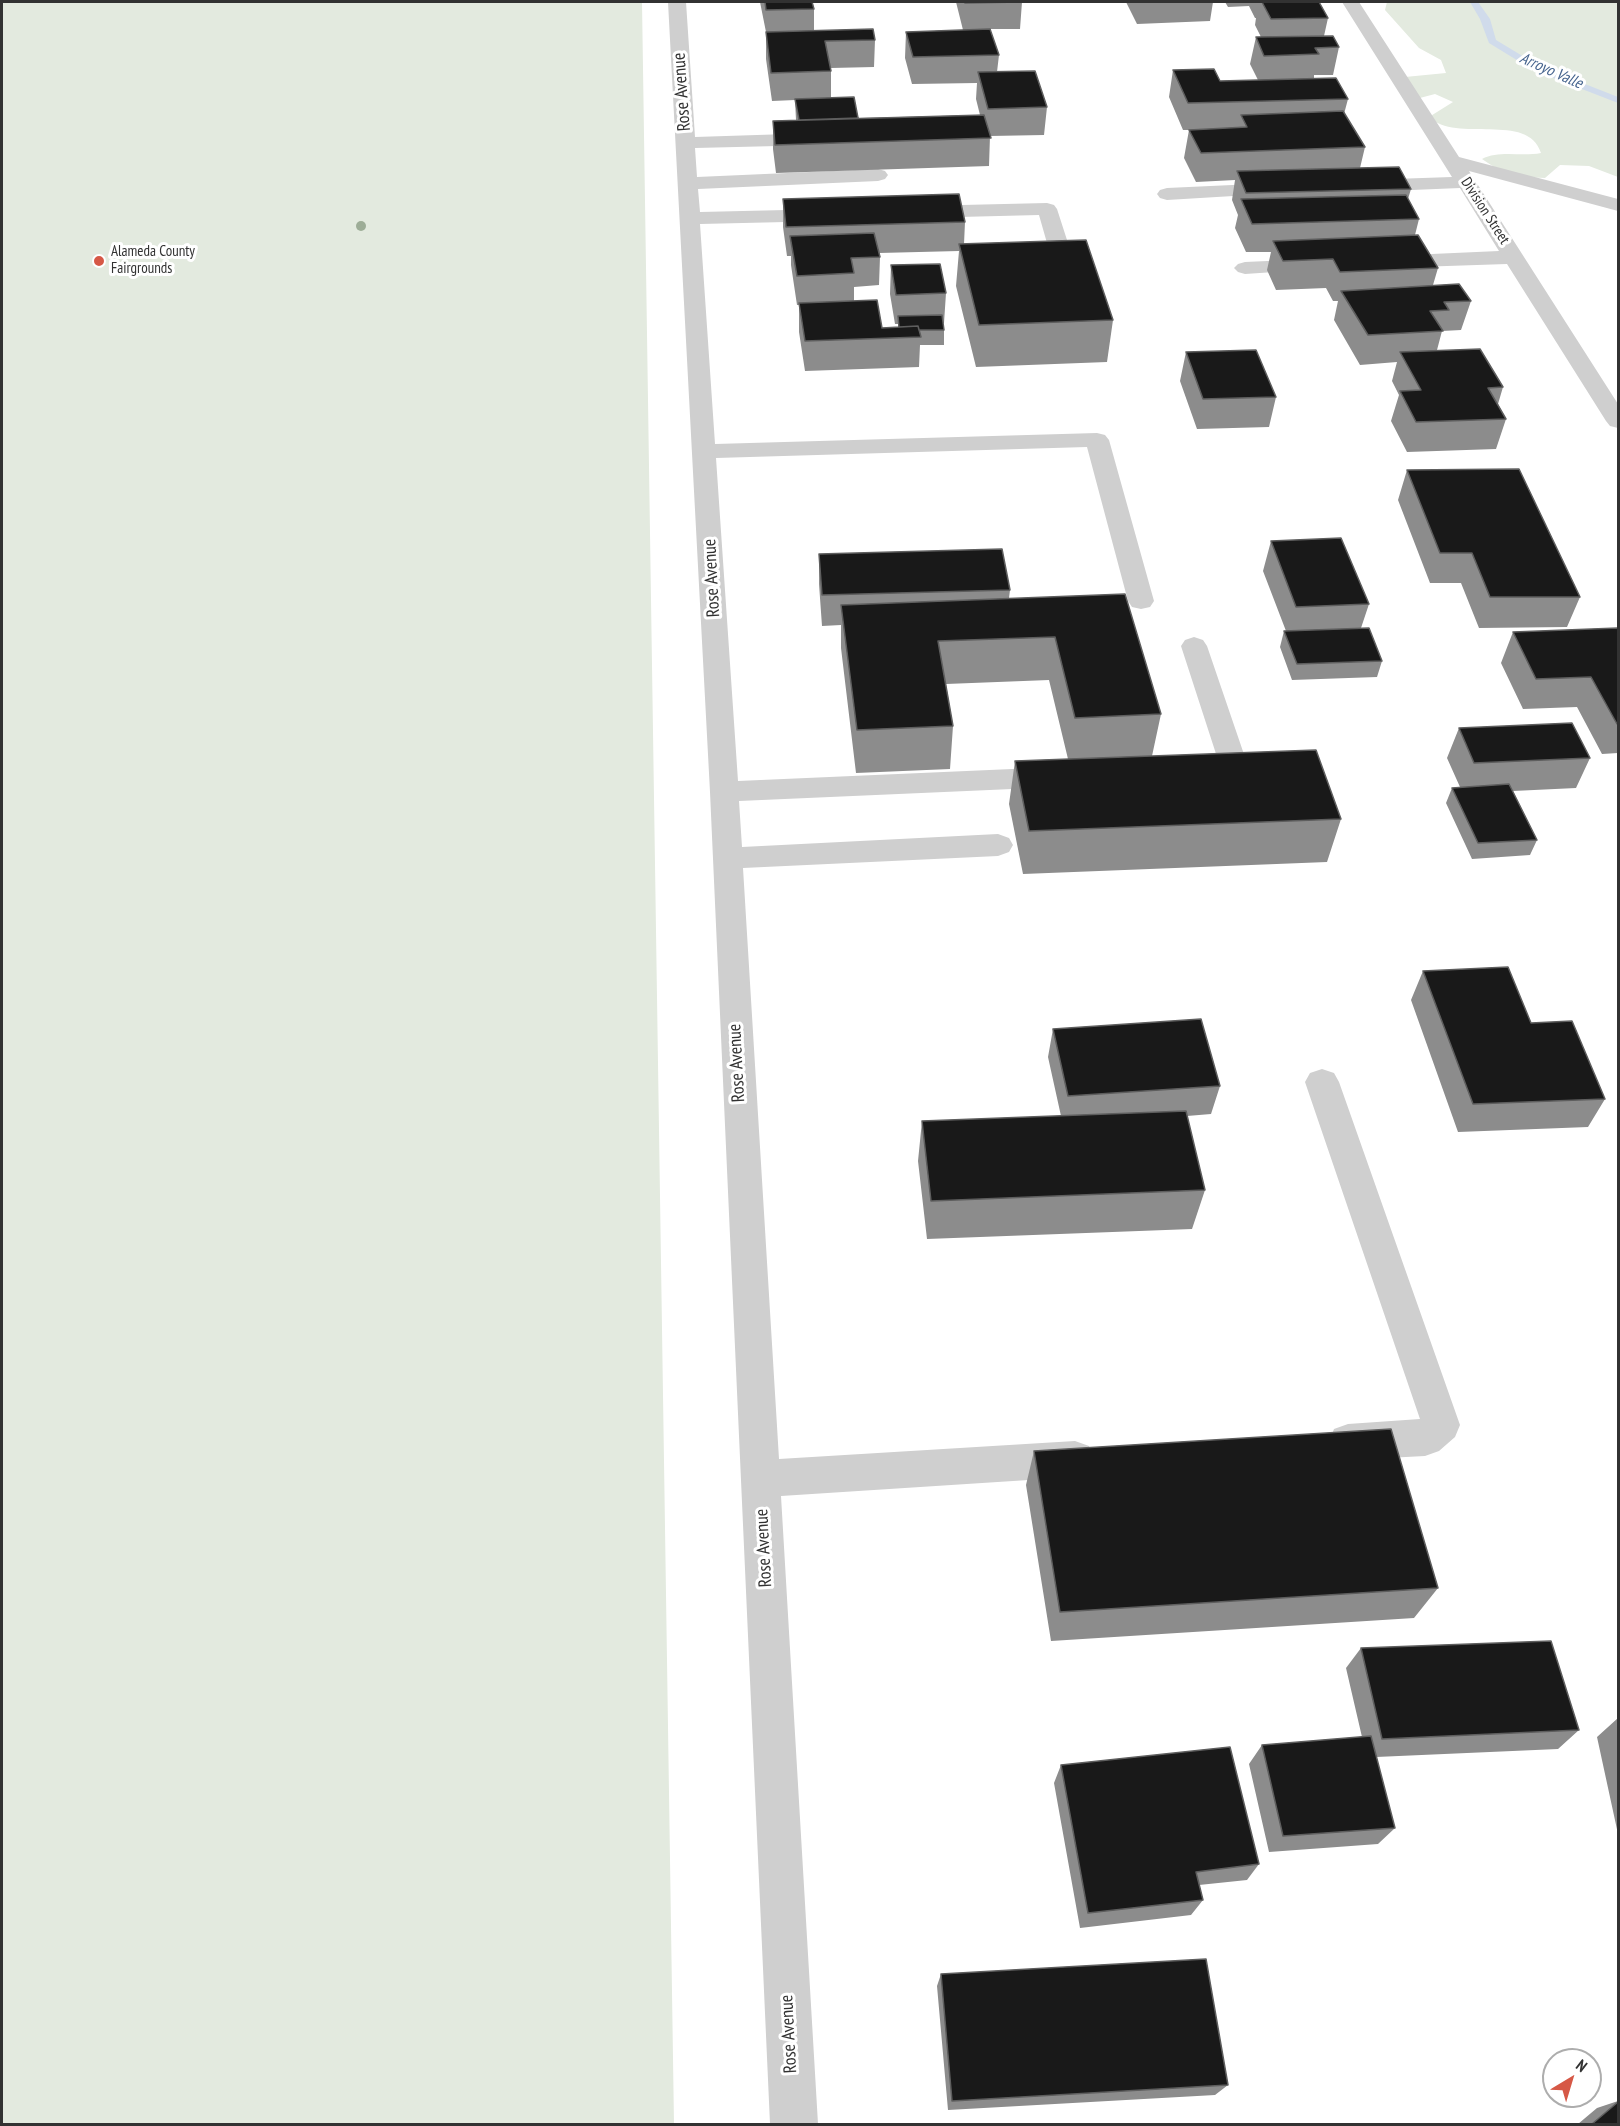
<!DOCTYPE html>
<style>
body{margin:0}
#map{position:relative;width:1620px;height:2126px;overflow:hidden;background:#fff;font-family:"PT Sans Narrow",sans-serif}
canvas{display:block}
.frame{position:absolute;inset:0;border:3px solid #323232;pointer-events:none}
.north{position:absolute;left:1542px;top:2048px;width:60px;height:60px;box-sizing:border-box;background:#fff;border:2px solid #adadad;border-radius:50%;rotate:38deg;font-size:16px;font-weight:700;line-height:24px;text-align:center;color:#323232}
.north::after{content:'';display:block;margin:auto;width:21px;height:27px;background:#d65846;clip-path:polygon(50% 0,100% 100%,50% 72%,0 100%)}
</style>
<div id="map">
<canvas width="1620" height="2126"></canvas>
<div class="frame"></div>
<div class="north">N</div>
</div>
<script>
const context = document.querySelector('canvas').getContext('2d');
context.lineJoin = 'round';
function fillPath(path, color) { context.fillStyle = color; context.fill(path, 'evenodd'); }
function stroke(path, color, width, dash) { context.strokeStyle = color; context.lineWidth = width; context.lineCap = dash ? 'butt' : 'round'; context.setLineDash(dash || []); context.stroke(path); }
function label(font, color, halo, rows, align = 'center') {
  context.font = font + ' "PT Sans Narrow",sans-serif'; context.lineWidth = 6; context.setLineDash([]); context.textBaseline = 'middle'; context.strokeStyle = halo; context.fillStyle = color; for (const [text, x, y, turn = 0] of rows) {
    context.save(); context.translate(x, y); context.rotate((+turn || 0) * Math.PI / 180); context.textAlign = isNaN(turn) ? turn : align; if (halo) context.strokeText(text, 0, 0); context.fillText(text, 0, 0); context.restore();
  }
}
fillPath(new Path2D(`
 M2 2H642L674 2124H2Z
 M1387 2H1618V177L1589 166 1560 165 1545 178C1515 177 1507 176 1482 159 1499 150 1522 157 1541 153 1528 111 1456 144 1429 117L1453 102 1435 94 1416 99 1405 77 1446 73 1441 60 1419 48 1385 10Z`), '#e3eadf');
fillPath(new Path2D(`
 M1470 2H1478L1490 19 1496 40 1539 66 1618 97V103L1533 70 1489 43 1480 19Z`), '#d0dbeb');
fillPath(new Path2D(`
 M668 2H686L695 137 819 133 826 135 829 139 826 143 819 145 695 148 697 177 878 169 885 171 888 175 885 179 878 181 698 189 700 212 829 209 836 211 839 215 836 219 829 221 700 224 715 444 1097 433 1105 435 1109 440 1154 601 1150 607 1141 609 1132 607 1128 601 1087 447 716 458 738 781 1058 767 1068 770 1072 777 1068 784 1058 787 739 801 742 847 998 834 1009 838 1013 845 1009 852 998 856 743 868 779 1459 1075 1441 1089 1446 1094 1459 1089 1472 1075 1477 781 1496 818 2124H770L710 792Z
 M1342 2H1359L1459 157 1618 199V211L1469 171 1618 404V428L1610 426 1606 421 1507 264 1387 268 1380 266 1377 262 1380 258 1387 256 1499 251 1460 188 1364 192 1357 190 1354 186 1357 182 1364 180 1452 177Z
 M1276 183 1283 185 1286 189 1283 193 1167 200 1160 198 1157 194 1160 190 1167 188Z
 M1047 203 1054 205 1057 209 1077 271 1073 275 1066 277 1059 275 1055 271 1039 215 919 218 912 216 909 212 912 208 919 206Z
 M1312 259 1319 261 1322 265 1319 269 1245 274 1238 272 1234 268 1238 264 1245 262Z
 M1194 637 1203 640 1207 646 1249 769 1245 776 1208 780 1198 777 1194 770 1198 763 1218 760 1181 646 1185 640Z
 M1322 1069 1334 1073 1339 1082 1460 1425 1455 1437 1439 1451 1425 1456 1348 1460 1334 1455 1329 1442 1334 1429 1348 1424 1420 1419 1305 1082 1310 1073Z`), '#cfcfcf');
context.fillStyle = '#9dad97';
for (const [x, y] of [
 [361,226]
]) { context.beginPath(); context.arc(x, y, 5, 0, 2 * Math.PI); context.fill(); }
fillPath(new Path2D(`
 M760 2H812L814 9V30L875 40 874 67 831 68V97L858 118 980 115 976 99 977 83 912 84 905 58 906 32 963 30 956 2H1022L1020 29H990L999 55 997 72 1047 107 1044 135 990 136 989 166 776 173 773 149V121L796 120 795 100 772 101 766 59V32Z
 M1126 2H1213L1210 21 1137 24Z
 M1225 2H1319L1328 18 1324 36 1339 47 1333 75H1314V78L1348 99 1344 114 1365 147 1360 168 1411 189 1408 199 1419 219 1415 235 1438 268 1433 285 1471 301 1461 330 1442 331 1437 350 1503 387 1498 404 1506 419 1496 449 1407 452 1391 421 1399 395 1392 381 1397 362 1360 365 1334 320 1338 301H1333L1326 288 1276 290 1267 270 1271 252H1246L1235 228 1238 215 1232 200 1235 180 1196 182 1184 158 1189 130H1183L1169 97 1173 70 1220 81 1258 80 1250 64 1256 37H1261L1255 25 1256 18H1255L1249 6 1228 7Z
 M783 199 965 222 964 244 1113 320 1107 362 976 367 956 286 959 251 879 253 880 257 879 285 854 287V301L882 328 898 327V324H895L890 294 891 265 946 293 944 323H943L944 330V345H920L919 367 805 371 799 332V305H797L791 265V256H787L783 227Z
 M1186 352 1276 397 1269 427 1197 429 1180 381Z
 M1407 470 1580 597 1567 627 1479 628 1461 583H1430L1398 500Z
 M1271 541 1369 604 1361 628 1382 661 1377 677 1292 680 1280 647 1284 631H1286L1263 571Z
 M819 554 1010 590 1009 598 1161 714 1152 756 1341 819 1327 862 1023 874 1009 804 1015 761 1068 759 1049 680 946 684 953 726 950 769 856 773 841 648V625L822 626 819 584Z
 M1618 628V753L1602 754 1577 707 1523 709 1501 663 1513 632Z
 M1459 728 1590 758 1576 788 1513 791 1537 840 1530 855 1472 859 1446 803 1452 788 1460 787 1447 758Z
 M1423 971 1531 1023 1605 1099 1588 1127 1458 1132 1411 1000Z
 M1053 1029 1220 1086 1211 1114 1187 1116 1205 1190 1192 1229 927 1239 918 1161 922 1121 1061 1116 1048 1057Z
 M1034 1451 1438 1588 1414 1618 1051 1641 1026 1485Z
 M1361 1648 1579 1730 1558 1749 1376 1757 1395 1828 1378 1844 1269 1852 1249 1764 1262 1745 1362 1737 1346 1668Z
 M1618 1718V1834L1597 1737Z
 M1061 1765 1259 1864 1247 1880 1199 1885 1203 1900 1191 1915 1080 1928 1054 1783Z
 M941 1974 1228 2085 1215 2095 948 2110 937 1986Z
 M1618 2101V2124H1578L1597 2108Z`), '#8c8c8c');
const building = new Path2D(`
 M765 2H812L814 9 766 10Z
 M964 2H1022L965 3Z
 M1262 2H1319L1328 18 1271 19Z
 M873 29 875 40 825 41 831 71 771 73 766 32Z
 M990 29 999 55 913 57 906 32Z
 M1333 36 1339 47 1315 48 1319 54 1264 56 1256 37Z
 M1214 69 1220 81 1336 78 1348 99 1188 103 1173 70Z
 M1035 71 1047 107 988 109 978 72Z
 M854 97 858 118 799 120 795 99Z
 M1343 111 1365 147 1201 153 1189 130 1247 127 1241 115Z
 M984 115 991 138 775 145 773 121Z
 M1399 167 1411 189 1246 193 1237 171Z
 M959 194 965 222 786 227 783 199Z
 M1406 195 1419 219 1252 224 1241 199Z
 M874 233 880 257 851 258 854 273 797 276 790 236Z
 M1418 235 1438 268 1340 272 1333 259 1283 261 1273 241Z
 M1086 240 1113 320 979 325 959 244Z
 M940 264 946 293 896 295 891 265Z
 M1459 284 1471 301 1444 302 1449 310 1430 311 1443 331 1368 335 1341 291Z
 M877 300 882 328 918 326 921 337 805 341 799 303Z
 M942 315 944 330H919L918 326 899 327 898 316Z
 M1480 349 1503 387 1488 388 1506 419 1416 422 1400 391 1421 390 1400 352Z
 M1256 350 1276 397 1203 399 1186 352Z
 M1519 469 1580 597H1490L1472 553H1440L1407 470Z
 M1341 538 1369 604 1296 607 1271 541Z
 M1002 549 1010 590 822 595 819 554Z
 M1125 594 1161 714 1075 718 1055 637 938 641 953 726 857 730 841 605Z
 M1369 628 1382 661 1297 664 1284 631Z
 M1618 628V724H1617L1591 677 1536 679 1513 632Z
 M1572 723 1590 758 1474 763 1459 728Z
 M1316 750 1341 819 1029 831 1015 761Z
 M1509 784 1537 840 1478 843 1452 788Z
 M1508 967 1531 1023 1572 1021 1605 1099 1473 1104 1423 971Z
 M1201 1019 1220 1086 1068 1096 1053 1029Z
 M1186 1111 1205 1190 931 1201 922 1121Z
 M1391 1429 1438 1588 1060 1612 1034 1451Z
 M1551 1641 1579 1730 1382 1739 1361 1648Z
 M1371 1736 1395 1828 1283 1836 1262 1745Z
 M1230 1747 1259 1864 1196 1872 1203 1900 1088 1913 1061 1765Z
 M1206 1959 1228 2085 952 2101 941 1974Z
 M1618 2102V2124H1592Z`);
fillPath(building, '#191919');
stroke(building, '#5e5e5e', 1.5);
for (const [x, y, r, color] of [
 [99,261,6,"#d65846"]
]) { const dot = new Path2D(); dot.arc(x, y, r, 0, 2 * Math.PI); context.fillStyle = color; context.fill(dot); stroke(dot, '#fff', 2); }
label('15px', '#323232', '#fff', [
 ["Division Street",1485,211,57]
]);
label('15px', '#323232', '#fff', [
 ["Alameda County",111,252],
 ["Fairgrounds",111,269]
], 'left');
label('italic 16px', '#46648e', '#fff', [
 ["Arroyo Valle",1551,71,24]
]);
label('18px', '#323232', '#fff', [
 ["Rose Avenue",682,92,-94],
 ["Rose Avenue",712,578,-93],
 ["Rose Avenue",737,1063,-93],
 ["Rose Avenue",764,1548,-93],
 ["Rose Avenue",789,2034,-93]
]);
</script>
